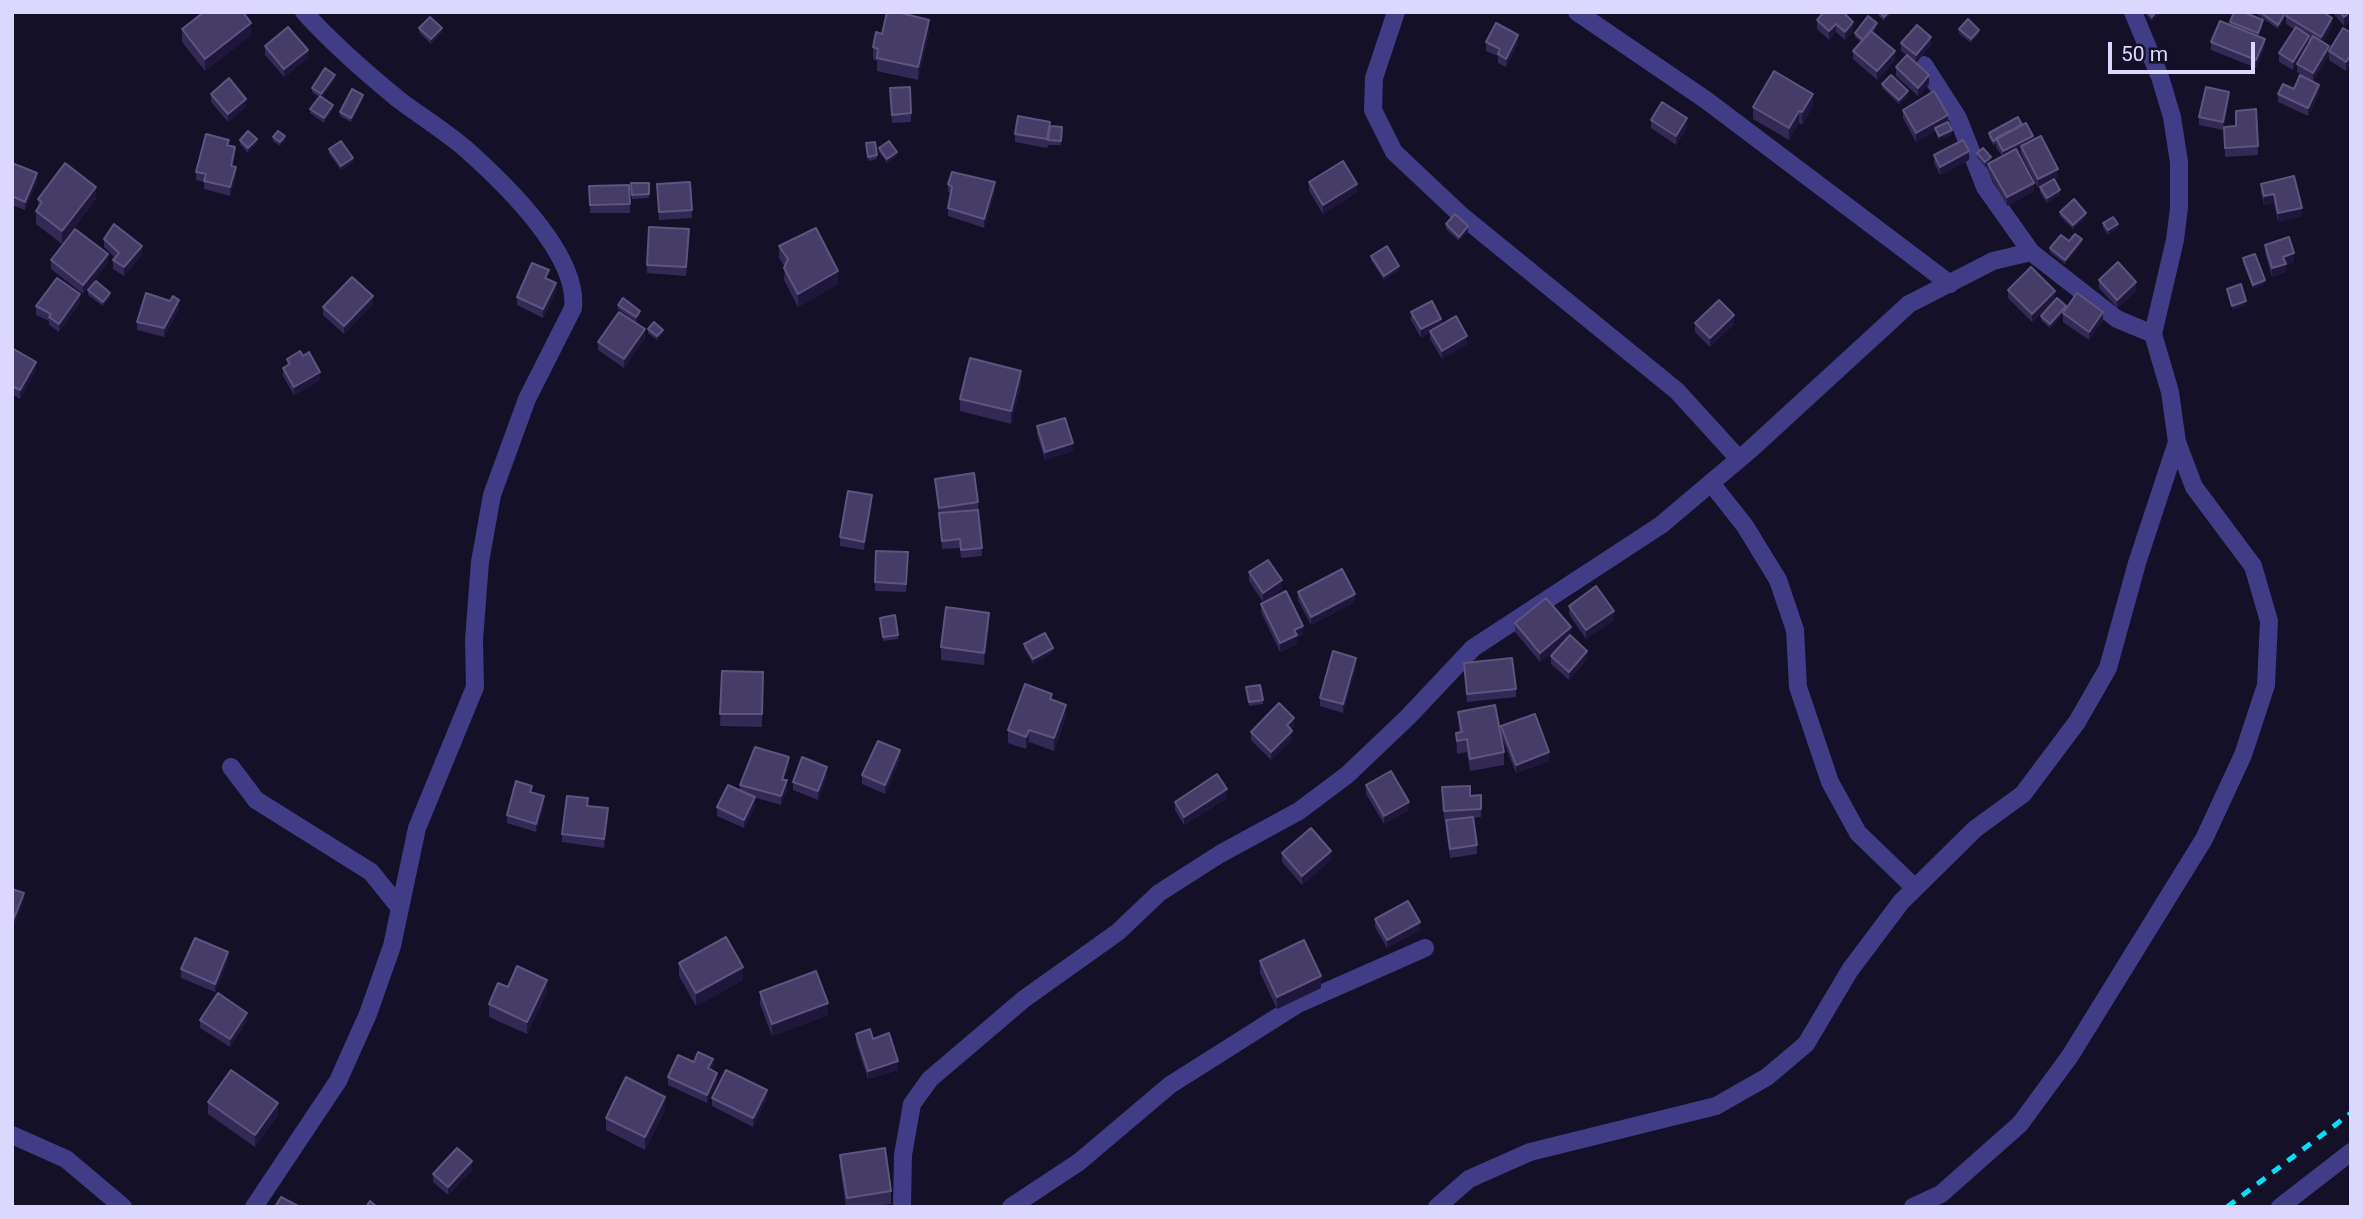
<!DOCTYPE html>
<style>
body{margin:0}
#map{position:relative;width:2363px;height:1219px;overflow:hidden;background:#141027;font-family:Roboto,sans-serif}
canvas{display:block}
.frame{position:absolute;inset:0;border:14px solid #dcd7fe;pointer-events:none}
.scale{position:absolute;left:2108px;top:42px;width:147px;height:32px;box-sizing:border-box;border:4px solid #dcd7fe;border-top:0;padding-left:9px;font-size:21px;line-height:24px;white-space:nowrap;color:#dcd7fe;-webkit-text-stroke:5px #141027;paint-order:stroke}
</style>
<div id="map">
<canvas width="2363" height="1219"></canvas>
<div class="frame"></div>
<div class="scale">50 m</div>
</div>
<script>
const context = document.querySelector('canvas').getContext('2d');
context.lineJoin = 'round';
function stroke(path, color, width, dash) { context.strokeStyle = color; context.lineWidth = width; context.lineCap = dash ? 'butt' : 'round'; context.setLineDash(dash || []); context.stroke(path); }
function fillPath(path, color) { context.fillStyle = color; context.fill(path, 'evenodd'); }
stroke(new Path2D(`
 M1396 12 1374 78 1373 110 1394 152 1462 216 1677 391 1739 459
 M1577 12 1706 100 1950 284
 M1924 65 1958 118 1985 187 2031 252
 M1711 483 1745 526 1778 580 1795 630 1798 687 1830 782 1858 833 1915 888
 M231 767 256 800 371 872 400 908
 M12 1135 66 1159 123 1207
 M254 1207 338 1081 368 1014 392 946 417 828 475 687 474 640 480 562 492 495 527 399 573 308C579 255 505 184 467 150 445 131 420 116 398 99 365 72 333 44 304 12
 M902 1207 903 1155 912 1104 930 1079 1024 999 1118 932 1159 893 1220 854 1299 811 1347 775 1408 717 1473 648 1661 525 1751 449 1909 304 1993 261 2031 252 2117 319 2153 334
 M1011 1207 1079 1162 1170 1085 1298 1004 1425 948
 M1437 1207 1469 1179 1530 1152 1716 1106 1767 1077 1806 1044 1850 970 1901 902 1975 829 2023 794 2077 722 2108 668 2137 563 2177 442
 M1913 1207 1941 1194 2020 1124 2070 1056 2204 839 2243 755 2266 685 2269 621 2253 566 2194 487 2177 442 2170 392 2153 334 2175 240 2179 208V162L2172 117 2160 77 2133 12
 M2280 1207 2351 1152`), '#403c85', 18);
stroke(new Path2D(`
 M2227 1207 2351 1113`), '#07dffa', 5, [10, 9]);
fillPath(new Path2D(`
 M1847 12V17L1853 31 1845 40 1836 32 1829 40 1817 29V20Z
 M1878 12H1893L1884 21 1878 15Z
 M2144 12H2161L2152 21Z
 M2254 12H2281L2284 19 2278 29Z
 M2332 12H2351V20L2344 26Z
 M2286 16 2332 26 2323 42 2329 51 2351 33V63L2346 71 2329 60V55L2313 81 2297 72V64L2300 58 2293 70 2279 62V53L2294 29 2286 24Z
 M2230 22 2263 24 2258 36 2265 47 2256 68 2211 50V42L2230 25Z
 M1877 27 1873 32 1895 60 1877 80 1853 59V51L1861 42 1855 37V33Z
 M419 28 442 32 431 44 419 32Z
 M182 29 251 35 205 71 182 42Z
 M1959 29 1979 34 1971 43 1959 33Z
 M929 32 918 80 877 71V61L873 59V47L882 34Z
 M1486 42 1518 43 1506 67 1498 63V56L1486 51Z
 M1901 43 1931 45 1916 63 1901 51Z
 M265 46 308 58 284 77 265 55Z
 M1896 67 1929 84 1918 96 1896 76Z
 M335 79 322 97 333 109 324 123 310 113V109L319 97 312 92V88Z
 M1882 84 1908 96 1899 104 1882 88Z
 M2294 89 2319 93 2308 116 2278 102V94Z
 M211 94 246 107 228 122 211 102Z
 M890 96 911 113V122L892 123Z
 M363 100 351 122 340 116V112Z
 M2229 101 2223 130 2199 125V117Z
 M1813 106 1802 125 1799 123 1789 140 1753 119V107Z
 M1903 110 1948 122 1952 134 1939 140 1935 131 1916 142 1903 118Z
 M1651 120 1687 127 1676 145 1651 128Z
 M2022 125 2058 178 2054 180 2060 195 2047 203 2040 192V187L2045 185 2038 188 2021 154V151L2018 152 2034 191 2007 206 1988 172V165L1985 167 1977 157V153L1991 162 2002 156 1996 147V144L1993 145 1989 137V133Z
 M1050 126 1062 127 1061 145H1048L1047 148 1015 142V134Z
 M2236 126 2258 146V155L2225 157 2224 127Z
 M273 137 285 140 280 146 273 141Z
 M240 140 257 143 248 153 240 144Z
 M866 143 877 155V159L868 161Z
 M229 145 235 155 233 166 236 175 230 196 204 189V182L196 180V172Z
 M879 148 897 156 887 163 879 152Z
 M329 149 353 163 341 170 329 153Z
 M1934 155 1969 160 1940 175 1934 163Z
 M12 163 37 182 25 210 12 205Z
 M1309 182 1357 192 1323 214 1309 191Z
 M631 183H649V198L632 199Z
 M657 184 692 210V218L659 220Z
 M948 184 995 191 984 228 948 216V208L951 194 948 192Z
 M2261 184 2302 216 2278 222 2274 203 2264 205 2261 192Z
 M629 185 630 213H590L589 186Z
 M38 199H96L62 244 36 224V211L38 208Z
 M2060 212 2086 217 2073 229 2060 216Z
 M2103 223 2118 228 2108 235 2103 228Z
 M1446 224 1468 231 1459 241 1446 229Z
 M689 238 686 276 647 273V265Z
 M104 239 142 255 124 276 113 269V260L115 258 104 247Z
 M2082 243 2065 264 2050 252V248Z
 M2265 245 2294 262 2286 265V272L2272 277 2265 253Z
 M779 246 838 284 798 307 784 280 785 267 779 258Z
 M1371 256 1399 270 1384 280 1371 260Z
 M2243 258 2265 284 2253 289 2243 263Z
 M51 260 108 262 83 294 51 269Z
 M549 279 556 291 543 318 517 305V297Z
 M2099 280 2136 291 2117 308 2099 288Z
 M88 290 110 297 103 306 88 295Z
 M2008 290 2055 299 2032 322 2008 298Z
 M170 301 179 309 164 337 137 330V322Z
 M80 303 59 332 49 325V321L36 315V306Z
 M373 304 344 334 323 315V307Z
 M618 305 640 315 636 322 618 309Z
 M2066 309 2103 320 2089 340 2063 322V314L2050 328 2041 320V316Z
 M1411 312 1441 324 1467 344 1442 359 1430 339V333L1421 338 1411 320Z
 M1695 323 1734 324 1710 347 1695 332Z
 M648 329 663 334 657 340 648 333Z
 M645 338 624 368 598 350V342Z
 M12 348 36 370 20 399 12 394Z
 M287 359 320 380 294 395 283 376V368L287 365Z
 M1021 384 1011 424 960 411V399Z
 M1037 426 1073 451 1045 460 1037 434Z
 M935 479 978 502 982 556 961 558 960 548 942 549Z
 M872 503 864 550 840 546V537Z
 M908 552 906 592 875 591V582Z
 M1249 572 1282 589 1263 602 1249 581Z
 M1298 592 1355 602 1311 625 1298 600Z
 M1546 598 1571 627V636L1587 651V659L1569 680 1551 664V656L1562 644 1540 662 1515 632V623Z
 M1261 604 1303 634 1297 637V644L1280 652 1261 612Z
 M1569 606 1614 620 1586 639 1569 614Z
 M880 618 898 635V639L883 641Z
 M989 625 984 665 941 660V647Z
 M1024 644 1053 652 1033 664 1024 648Z
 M1464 663 1516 689V697L1467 702Z
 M1356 666 1343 713 1320 706V698Z
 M722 671 763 672 762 727 720 726Z
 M1246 687 1263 700V704L1249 706Z
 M1052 700 1066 717 1054 751 1029 742 1026 749 1008 743V730Z
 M1458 712 1504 752V765L1470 771 1467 752 1457 754 1456 733 1459 732Z
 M1294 726 1291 729 1292 739 1271 760 1251 740V732Z
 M1501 726 1549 761 1516 773 1501 735Z
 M900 759 885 794 862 784V775Z
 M789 765 784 780 787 789 781 805 753 797 755 806 744 828 717 816V807L740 791V785Z
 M827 776 818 800 793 790V782Z
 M1366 785 1409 810 1384 824 1366 794Z
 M1442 787 1470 796 1481 795V817L1473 818 1477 845V854L1450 858 1446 829V820L1461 818 1444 819Z
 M1227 798 1184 825 1175 810V802Z
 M544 805 536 832 507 823V815Z
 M608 817 604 848 562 842V834Z
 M1282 853 1331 860 1302 885 1282 862Z
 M1375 919 1420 930 1387 948 1375 927Z
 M228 960 215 992 181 978V969Z
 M1260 961 1321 988 1277 1009 1260 973Z
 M679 963 743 980 696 1006 679 976Z
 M508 987 547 992 527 1034 489 1017V1004Z
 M760 992 828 1015 772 1036 760 1004Z
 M200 1020 247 1021 230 1047 200 1028Z
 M856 1034 873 1039 898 1070 868 1079 856 1042Z
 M694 1062 713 1067 711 1070 717 1081 707 1103 668 1085V1077Z
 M712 1098H767L753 1127 712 1106Z
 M208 1102 278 1115 255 1147 208 1114Z
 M665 1110 645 1150 606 1130V1118Z
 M840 1155 891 1191V1204L870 1207H846L840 1167Z
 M472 1170 448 1195 433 1182V1174Z`), '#332955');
fillPath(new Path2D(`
 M1889 12H1893L1884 21V17Z
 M2156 12H2161L2152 21V17Z
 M2351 12V20L2344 26V17Z
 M2284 15V19L2278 29V25Z
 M2332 18V26L2321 45V37Z
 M929 20V32L918 80V67Z
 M1853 22V31L1845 40V32Z
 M251 23V35L205 71V59Z
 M1836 24V32L1829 40V31Z
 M442 28V32L431 44V39Z
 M1979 30V34L1971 43V39Z
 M1518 35V43L1506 67V59Z
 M2309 36V44L2293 70V62Z
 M1931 37V45L1916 63V55Z
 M2265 39V47L2256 68V60Z
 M2329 46V55L2313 81V73Z
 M308 50V58L284 77V69Z
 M1895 51V60L1877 80V71Z
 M2351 55V63L2346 71V62Z
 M335 75V79L321 98V94Z
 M1929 75V84L1918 96V88Z
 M2319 85V93L2308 116V108Z
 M1908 91V96L1899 104V100Z
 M2229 92V101L2223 130V122Z
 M1813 94V106L1802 125V112Z
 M363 95V100L351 122V118Z
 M246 99V107L228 122V114Z
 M333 105V109L324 123V118Z
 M1799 111V123L1789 140V128Z
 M1948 115V123L1935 128V131L1916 142V133Z
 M1687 118V127L1676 145V136Z
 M1952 130V134L1939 140V136Z
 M285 136V140L280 146V142Z
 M2033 136V145L2021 146V151L2003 160V151Z
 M257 139V143L248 153V148Z
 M235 147V155L231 174V166Z
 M1969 151V160L1940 175V167Z
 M897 152V156L887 163V159Z
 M1991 157V162L1985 167V162Z
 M353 158V163L341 170V166Z
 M236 167V175L230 196V187Z
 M2058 169V178L2038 188V179Z
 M37 173V182L25 210V202Z
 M995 182V191L984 228V219Z
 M2034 183V191L2007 206V197Z
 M1357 184V192L1323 214V205Z
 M96 187V199L62 244V231Z
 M2060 190V195L2047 203V198Z
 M2274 194V203L2264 205V196Z
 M2302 208V216L2278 222V213Z
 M2086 213V217L2073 229V225Z
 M2118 224V228L2108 235V230Z
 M1468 226V231L1459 241V237Z
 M2082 239V243L2065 264V260Z
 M142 246V255L124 276V267Z
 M2294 253V262L2286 265V272L2272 277V268L2283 257Z
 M108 254V262L83 294V285Z
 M1399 266V270L1384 280V276Z
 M838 271V284L798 307V294Z
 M2265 280V284L2253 289V285Z
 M2136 282V291L2117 308V300Z
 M556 283V291L543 318V309Z
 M2055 291V299L2032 322V314Z
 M110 293V297L103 306V302Z
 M80 294V303L59 332V324Z
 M373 296V304L344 334V326Z
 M179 300V309L164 337V328Z
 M2246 301V305L2232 310V306Z
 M2066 306V311L2050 328V324Z
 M640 311V315L636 322V317Z
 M2103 312V320L2089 340V332Z
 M1734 315V324L1710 347V338Z
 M1441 319V327L1430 331V333L1421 338V329Z
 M645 329V338L624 368V359Z
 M663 330V334L657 340V336Z
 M1467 336V344L1442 359V351Z
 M36 362V370L20 399V390Z
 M1021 371V384L1011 424V411Z
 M320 372V380L294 395V387Z
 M1073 443V451L1045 460V452Z
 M872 495V503L864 550V542Z
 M1282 580V589L1263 602V593Z
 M1355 594V602L1311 625V617Z
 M1614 611V620L1586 639V630Z
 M989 613V625L984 665V653Z
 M1303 626V634L1297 637V644L1280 652V643L1294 630Z
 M1571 627V636L1540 662V653Z
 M1053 648V652L1033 664V659Z
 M1587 651V659L1569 680V672Z
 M1356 658V666L1343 713V704Z
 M1066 705V717L1054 751V738Z
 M1294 718V726L1287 734V725Z
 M1029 730V742L1026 749V737Z
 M1292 731V739L1271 760V752Z
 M900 750V759L885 794V785Z
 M1549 752V761L1516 773V765Z
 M789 757V765L782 788V780Z
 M827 767V776L818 800V791Z
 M787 780V789L781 805V796Z
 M1227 789V798L1184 825V817Z
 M544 796V805L536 832V824Z
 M755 797V806L744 828V820Z
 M1409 802V810L1384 824V816Z
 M608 808V817L604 848V839Z
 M1331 851V860L1302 885V876Z
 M24 893V902L12 931V923Z
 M1420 922V930L1387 948V940Z
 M228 952V960L215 992V984Z
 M743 967V980L696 1006V993Z
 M1321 976V988L1277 1009V997Z
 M547 980V992L527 1034V1022Z
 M828 1003V1015L772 1036V1024Z
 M247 1013V1021L230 1047V1039Z
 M713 1059V1067L708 1077V1068Z
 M898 1061V1070L868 1079V1071Z
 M717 1073V1081L707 1103V1095Z
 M767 1090V1098L753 1127V1118Z
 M665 1097V1110L645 1150V1137Z
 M278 1103V1115L255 1147V1135Z
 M472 1161V1170L448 1195V1187Z`), '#1f173b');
const building = new Path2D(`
 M204 12H243L251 23 205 59 182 29Z
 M887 12H897L929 20 918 67 877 58 878 49 873 47 876 32 882 34Z
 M1824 12H1846L1845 14 1853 22 1845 32 1836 24 1829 31 1817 20Z
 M1880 12H1889L1884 17Z
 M2148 12H2156L2152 17Z
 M2234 12H2243L2263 20 2258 33 2230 22Z
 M2260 12H2281L2284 15 2278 25Z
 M2288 12H2323L2332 18 2321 37 2286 16Z
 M2340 12H2350L2344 17Z
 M1868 16 1877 23 1863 40 1855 33Z
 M430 17 442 28 431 39 419 28Z
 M1968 19 1979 30 1971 39 1959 29Z
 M2220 21 2265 39 2256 60 2211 42Z
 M1496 23 1518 35 1506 59 1498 54 1500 49 1486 42Z
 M1917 25 1931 37 1916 55 1901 43Z
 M288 27 308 50 284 69 265 46Z
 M2296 27 2309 36 2293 62 2279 53Z
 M2343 28 2351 33V55L2346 62 2329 51Z
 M1871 31 1895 51 1877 71 1853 51Z
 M2313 36 2329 46 2313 73 2297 64Z
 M1907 55 1929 75 1918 88 1896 67Z
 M325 68 335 75 321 94 312 88Z
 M1774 71 1813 94 1802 112 1799 111 1789 128 1753 107Z
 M1891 75 1908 91 1899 100 1882 84Z
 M2300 75 2319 85 2308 108 2278 94 2283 84 2294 89Z
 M229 78 246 99 228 114 211 94Z
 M910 87 911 113 892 115 890 88Z
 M2206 87 2229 92 2223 122 2199 117Z
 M352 89 363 95 351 118 340 112Z
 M1934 91 1948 115 1916 133 1903 110Z
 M320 96 333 105 324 118 310 109Z
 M1662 102 1687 118 1676 136 1651 120Z
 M2256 109 2258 146 2225 148 2224 127 2236 126V111Z
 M1018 116 1050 122 1047 139 1015 134Z
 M2018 117 2022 125 1993 141 1989 133Z
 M1948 122 1952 130 1939 136 1935 128Z
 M2026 123 2033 136 2003 151 1996 138Z
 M1050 126 1062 127 1061 141 1048 140Z
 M248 131 257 139 248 148 240 140Z
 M278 131 285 136 280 142 273 137Z
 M206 134 229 140 227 145 235 147 231 166 236 167 230 187 204 181 206 174 196 172Z
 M2041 136 2058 169 2038 179 2021 146Z
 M1963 140 1969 151 1940 167 1934 155Z
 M341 141 353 158 341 166 329 149Z
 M889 141 897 152 887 159 879 148Z
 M875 142 877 155 868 157 866 143Z
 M1983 148 1991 157 1985 162 1977 153Z
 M2016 149 2034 183 2007 197 1988 164Z
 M1343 161 1357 184 1323 205 1309 182Z
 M12 163 37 173 25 202 12 196Z
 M65 163 96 187 62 231 36 211 42 202 38 199Z
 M952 172 995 182 984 219 948 208 952 187 948 184Z
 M2294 176 2302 208 2278 213 2274 194 2264 196 2261 184Z
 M2054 179 2060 190 2047 198 2040 187Z
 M690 182 692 210 659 212 657 184Z
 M631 183H649V194L632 195Z
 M629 185 630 204 590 205 589 186Z
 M2074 199 2086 213 2073 225 2060 212Z
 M1455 214 1468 226 1459 237 1446 224Z
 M2113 217 2118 224 2108 230 2103 223Z
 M114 224 142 246 124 267 113 260 119 253 104 239Z
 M649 227 689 229 686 267 647 265Z
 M816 228 838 271 798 294 784 268 788 259 779 246Z
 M75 229 108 254 83 285 51 260Z
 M2075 234 2082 239 2065 260 2050 248 2061 235 2069 241Z
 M2289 237 2294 253 2283 257 2286 264 2272 268 2265 245Z
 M1387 246 1399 266 1384 276 1371 256Z
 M2255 254 2265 280 2253 285 2243 258Z
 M2118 262 2136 282 2117 300 2099 280Z
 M532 263 549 270 545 278 556 283 543 309 517 297Z
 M2031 267 2055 291 2032 314 2008 290Z
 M352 277 373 296 344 326 323 307Z
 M57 278 80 294 59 324 49 317 51 314 36 306Z
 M96 281 110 293 103 302 88 290Z
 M2241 284 2246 301 2232 306 2227 289Z
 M146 293 170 301 173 296 179 300 164 328 137 322Z
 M2077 293 2103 312 2089 332 2063 313Z
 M623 298 640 311 636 317 618 305Z
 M2057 298 2066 306 2050 324 2041 316Z
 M1719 300 1734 315 1710 338 1695 323Z
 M1432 301 1441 319 1421 329 1411 312Z
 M619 312 645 329 624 359 598 342Z
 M1456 316 1467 336 1442 351 1430 331Z
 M654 322 663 330 657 336 648 329Z
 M12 348 36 362 20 390 12 386Z
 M300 351 303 356 309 352 320 372 294 387 283 368 290 364 287 359Z
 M970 358 1021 371 1011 411 960 399Z
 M1065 418 1073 443 1045 452 1037 426Z
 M974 473 978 502 939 508 935 479Z
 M848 491 872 495 864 542 840 537Z
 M978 510 982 548 961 550 960 539 942 541 939 513Z
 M876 551 908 552 906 584 875 582Z
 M1268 560 1282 580 1263 593 1249 572Z
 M1342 569 1355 594 1311 617 1298 592Z
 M1596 586 1614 611 1586 630 1569 606Z
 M1286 591 1303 626 1294 630 1297 635 1280 643 1261 604Z
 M1546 598 1571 627 1540 653 1515 623Z
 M946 607 989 613 984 653 941 647Z
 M895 615 898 635 883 637 880 618Z
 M1045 633 1053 648 1033 659 1024 644Z
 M1570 635 1587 651 1569 672 1551 656Z
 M1333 651 1356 658 1343 704 1320 698Z
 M1512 658 1516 689 1467 694 1464 663Z
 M722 671 763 672 762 714H720Z
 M1025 684 1052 694 1050 699 1066 705 1054 738 1029 730 1026 737 1008 730Z
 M1260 685 1263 700 1249 702 1246 687Z
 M1279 703 1294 718 1287 725 1292 731 1271 752 1251 732Z
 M1495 705 1504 752 1470 759 1467 739 1457 741 1456 733 1462 732 1458 712Z
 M1535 714 1549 752 1516 765 1501 726Z
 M878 741 900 750 885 785 862 775Z
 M755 747 789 757 782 780H787L781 796 740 785Z
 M802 757 827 767 818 791 793 782Z
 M1391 771 1409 802 1384 816 1366 785Z
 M1217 774 1227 789 1184 817 1175 802Z
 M516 781 532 786 530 792 544 796 536 824 507 815Z
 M728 785 755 797 744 820 717 807Z
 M1470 786V796L1481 795V809L1444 811 1442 787Z
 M567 796 588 798 587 806 608 808 604 839 562 834Z
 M1473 817 1477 845 1450 849 1446 820Z
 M1311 828 1331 851 1302 876 1282 853Z
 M12 889 24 893 12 923Z
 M1408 901 1420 922 1387 940 1375 919Z
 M726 937 743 967 696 993 679 963Z
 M195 938 228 952 215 984 181 969Z
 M1304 940 1321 976 1277 997 1260 961Z
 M517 966 547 980 527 1022 489 1004 498 983 508 987Z
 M816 971 828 1003 772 1024 760 992Z
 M218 993 247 1013 230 1039 200 1020Z
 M870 1029 873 1039 889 1033 898 1061 868 1071 856 1034Z
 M698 1052 713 1059 708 1068 717 1073 707 1095 668 1077 678 1055 694 1062Z
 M231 1070 278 1103 255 1135 208 1102Z
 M726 1070 767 1090 753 1118 712 1098Z
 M626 1077 665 1097 645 1137 606 1118Z
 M457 1148 472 1161 448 1187 433 1174Z
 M885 1148 891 1191 847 1198 840 1155Z
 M281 1197 300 1207H275Z
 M370 1201 377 1207H366Z`);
fillPath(building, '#453c67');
stroke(building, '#5d547f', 2);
</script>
